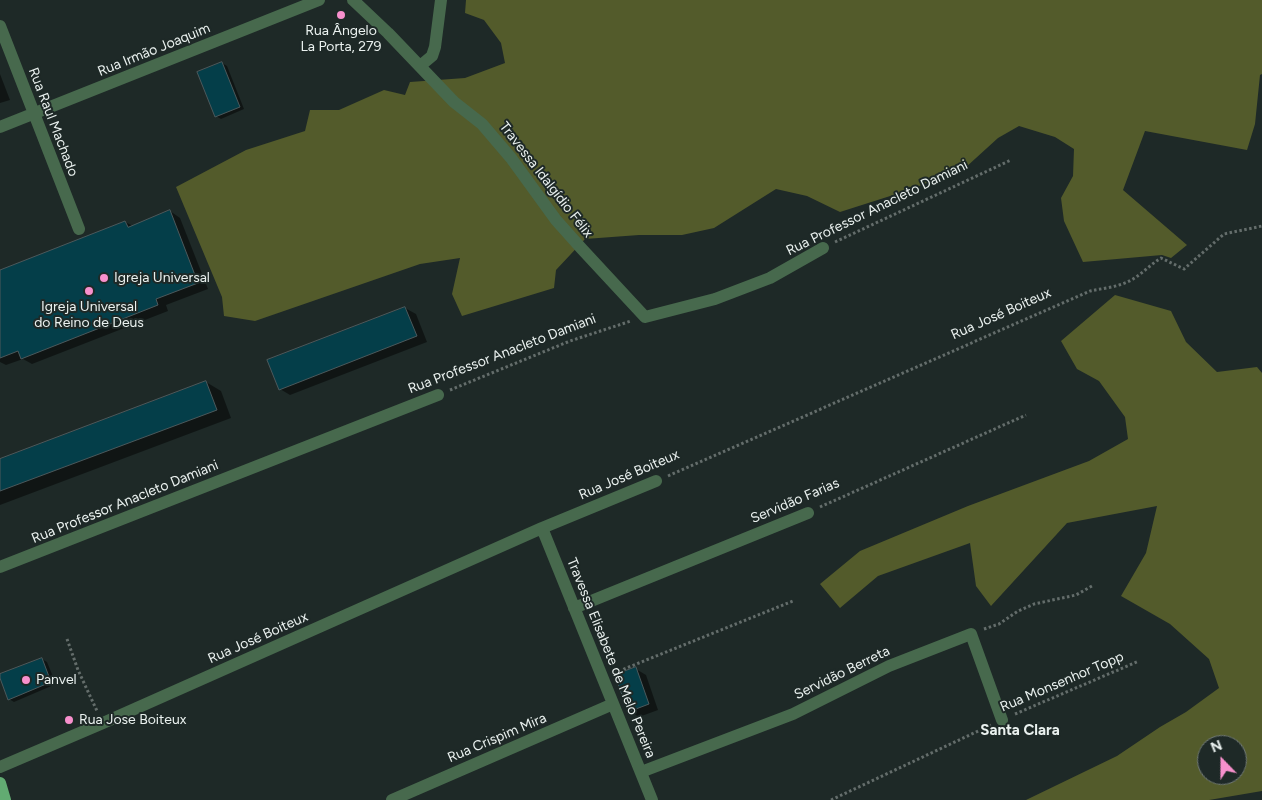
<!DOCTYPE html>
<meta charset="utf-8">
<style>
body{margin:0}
#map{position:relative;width:1262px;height:800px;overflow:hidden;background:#1e2927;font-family:Figtree,sans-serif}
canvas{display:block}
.north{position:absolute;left:1197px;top:735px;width:50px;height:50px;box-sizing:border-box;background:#1e2927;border:1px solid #707977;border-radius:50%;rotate:338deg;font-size:14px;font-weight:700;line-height:20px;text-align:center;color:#eaf1ef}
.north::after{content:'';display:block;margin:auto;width:18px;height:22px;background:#f790cd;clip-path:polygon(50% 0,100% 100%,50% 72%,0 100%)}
</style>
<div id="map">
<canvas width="1262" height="800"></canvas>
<div class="north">N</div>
</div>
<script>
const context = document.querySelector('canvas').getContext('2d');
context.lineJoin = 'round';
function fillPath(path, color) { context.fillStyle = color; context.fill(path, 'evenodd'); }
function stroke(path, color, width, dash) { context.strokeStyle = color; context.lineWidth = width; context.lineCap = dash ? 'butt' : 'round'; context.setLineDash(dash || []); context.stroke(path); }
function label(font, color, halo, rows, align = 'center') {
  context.font = font + ' Figtree,sans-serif'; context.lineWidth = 4; context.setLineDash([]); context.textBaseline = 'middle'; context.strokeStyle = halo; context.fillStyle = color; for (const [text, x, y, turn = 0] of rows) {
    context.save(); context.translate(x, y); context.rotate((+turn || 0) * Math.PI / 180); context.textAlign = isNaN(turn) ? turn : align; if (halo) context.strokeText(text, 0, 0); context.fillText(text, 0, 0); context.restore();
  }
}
fillPath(new Path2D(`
 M466 0H1262V74L1260 75 1255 124 1247 150 1145 131 1123 190 1187 245 1171 258 1162 255 1083 262 1064 221 1061 198 1073 176 1074 149 1055 137 1019 126 998 138 965 168 909 190 840 212 807 196 776 189 714 228 682 235H639L585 239 556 270 554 288 462 316 452 294 460 258 420 264 255 321 224 316 222 297 176 187 246 150 305 131 310 110H339L384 90 405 95 410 82 465 78 505 63 501 43 484 20 465 13Z
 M1115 295 1171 311 1186 342 1217 372 1257 367 1262 373V791L1209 800H1026L1117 756 1160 727 1186 712 1219 688 1209 659 1170 624 1121 596 1146 553 1157 506 1067 523 991 606 976 586 970 543 878 576 840 608 820 584 860 551 968 506 1089 461 1128 439 1125 417 1099 381 1077 369 1061 341ZM1207 745H1237V775H1207Z`), '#535b2b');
fillPath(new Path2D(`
 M222 63 227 66 244 109 221 119 216 116Z
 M0 74 10 100 0 103Z
 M170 211 180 218 208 289 166 305 168 311 32 364 23 359 6 365 0 362V271L125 222 133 226Z
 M405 308 416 314 427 342 290 395 280 389Z
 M206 382 221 391 231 418 0 505V460Z
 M42 659 47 662 56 684 14 702 9 699Z
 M636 669 646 675 658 710 639 717 629 711Z`), '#0007');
const building = new Path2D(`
 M222 62 240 107 215 117 197 72Z
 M170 210 198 283 156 299 158 305 21 359 18 351 0 358V270L125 221 128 227Z
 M405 307 417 336 279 390 267 360Z
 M206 381 217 410 0 491V459Z
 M42 658 51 682 8 700 0 678V674Z
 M636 667 649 704 628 712 615 675Z`);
fillPath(building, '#043e49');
stroke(building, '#4c595c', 1);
stroke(new Path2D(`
 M835 242 1011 160
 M450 390 570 341 631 321
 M668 476 1090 291C1104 288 1120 287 1133 279 1143 273 1151 264 1161 258L1184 269 1224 234 1262 226
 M820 507 1026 415
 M984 629 999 624 1018 611 1034 604 1076 595 1092 586
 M67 639 78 670 97 711
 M614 673 793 601
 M1015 714 1139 661
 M831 800 991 725`), '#646d6b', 3, [2.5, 2.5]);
stroke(new Path2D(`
 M353 0 388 33 454 102 482 124 511 158 556 220 581 248 645 317 715 299 770 278 823 248
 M0 26 79 229
 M420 66 432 56 435 47 441 0
 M0 127 319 0
 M542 528 652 800
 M0 567 438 395
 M574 608 808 513
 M0 767 103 723 542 528 656 481
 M641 772 793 714 889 666 971 634 1002 720
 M392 800 613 704`), '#47694d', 12);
stroke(new Path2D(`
 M0 783 5 800`), '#62ab72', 12);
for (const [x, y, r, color] of [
 [341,15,5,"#f790cd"],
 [104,278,5,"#f790cd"],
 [89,291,5,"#f790cd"],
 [26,680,5,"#f790cd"],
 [69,720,5,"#f790cd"]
]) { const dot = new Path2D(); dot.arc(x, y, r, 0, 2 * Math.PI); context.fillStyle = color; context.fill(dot); stroke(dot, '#1e2927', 2); }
label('14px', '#eaf1ef', '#1e2927', [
 ["Rua Ângelo",341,31,"center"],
 ["La Porta, 279",341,47,"center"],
 ["Igreja Universal",114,278],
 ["Igreja Universal",89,307,"center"],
 ["do Reino de Deus",89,323,"center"],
 ["Panvel",36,680],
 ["Rua Jose Boiteux",79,720]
], 'left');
label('14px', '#eaf1ef', '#1e2927', [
 ["Rua Irmão Joaquim",154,50,-22],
 ["Rua Raul Machado",53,122,69],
 ["Travessa Idalgídio Félix",546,180,52],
 ["Rua Professor Anacleto Damiani",877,208,-26],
 ["Rua José Boiteux",1001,314,-24],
 ["Rua Professor Anacleto Damiani",502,354,-21],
 ["Rua José Boiteux",629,475,-23],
 ["Servidão Farias",795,501,-23],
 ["Rua Professor Anacleto Damiani",125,502,-22],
 ["Rua José Boiteux",258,638,-24],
 ["Travessa Elisabete de Melo Pereira",611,658,68],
 ["Servidão Berreta",842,673,-26],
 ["Rua Monsenhor Topp",1062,682,-23],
 ["Rua Crispim Mira",497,738,-23]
]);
label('bold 15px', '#eaf1ef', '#1e2927', [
 ["Santa Clara",1020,731]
]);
</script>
